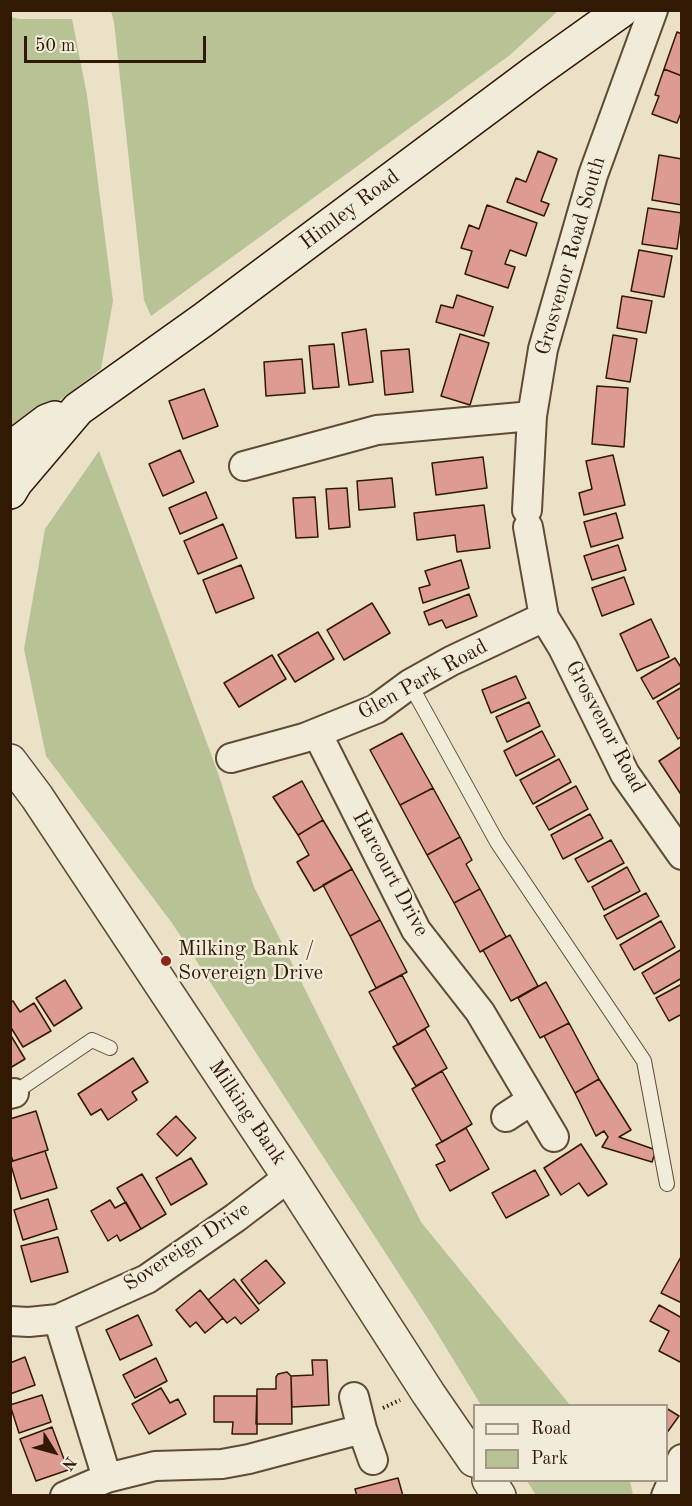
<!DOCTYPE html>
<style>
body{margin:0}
#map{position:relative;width:692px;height:1506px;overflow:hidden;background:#eae1c6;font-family:"Old Standard TT",serif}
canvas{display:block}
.frame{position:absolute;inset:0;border:12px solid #321904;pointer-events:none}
.legend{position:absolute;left:473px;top:1404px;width:195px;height:78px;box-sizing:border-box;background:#f1ecda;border:2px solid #a59884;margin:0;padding:8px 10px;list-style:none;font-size:18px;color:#321904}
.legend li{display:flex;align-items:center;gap:12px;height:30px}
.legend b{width:30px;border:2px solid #a59884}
.north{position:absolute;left:24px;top:1422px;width:60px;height:60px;-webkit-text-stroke:4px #f1ecda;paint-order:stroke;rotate:127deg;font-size:16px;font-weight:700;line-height:24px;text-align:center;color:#321904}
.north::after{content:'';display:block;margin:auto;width:21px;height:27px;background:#321904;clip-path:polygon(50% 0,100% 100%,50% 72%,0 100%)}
.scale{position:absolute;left:24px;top:36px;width:182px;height:27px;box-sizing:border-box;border:3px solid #321904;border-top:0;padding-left:8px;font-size:18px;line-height:21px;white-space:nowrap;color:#321904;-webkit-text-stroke:4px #f1ecda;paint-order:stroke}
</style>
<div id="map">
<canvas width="692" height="1506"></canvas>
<div class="frame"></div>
<ul class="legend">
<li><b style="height:8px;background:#f1ecda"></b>Road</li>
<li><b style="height:16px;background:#b7c395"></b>Park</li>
</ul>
<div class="north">N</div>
<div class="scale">50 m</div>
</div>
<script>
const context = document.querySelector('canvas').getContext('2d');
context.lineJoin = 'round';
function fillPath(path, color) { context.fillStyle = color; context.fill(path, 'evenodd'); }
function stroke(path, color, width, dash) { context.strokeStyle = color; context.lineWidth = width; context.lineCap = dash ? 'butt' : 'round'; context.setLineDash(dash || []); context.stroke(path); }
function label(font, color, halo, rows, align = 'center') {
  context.font = font + ' "Old Standard TT",serif'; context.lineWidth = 5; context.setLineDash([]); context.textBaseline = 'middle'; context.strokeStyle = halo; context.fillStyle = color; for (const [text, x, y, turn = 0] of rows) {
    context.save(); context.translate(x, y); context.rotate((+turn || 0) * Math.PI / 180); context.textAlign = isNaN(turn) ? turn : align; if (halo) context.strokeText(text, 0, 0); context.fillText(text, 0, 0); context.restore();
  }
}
fillPath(new Path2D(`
 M111 11V10L558 11 510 55 151 316 144 300 114 22Z
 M11 17 19 19H72L87 95 113 301 101 369 11 437Z
 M99 451 218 773 254 887 421 1222 570 1405H481L434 1328 172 923 46 756 24 649 45 529Z
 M527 1481H630L633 1495H536Z`), '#b7c395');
const building = new Path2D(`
 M677 32 682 34V76L664 69Z
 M664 69 682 76V110L677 123 652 114 659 96 655 95Z
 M538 151 557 159 541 201 549 204 544 216 507 202 516 178 526 182Z
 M659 155 682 159V205L652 200Z
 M487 205 537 223 526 256 510 250 505 264 515 267 508 288 465 274 472 251 461 248 469 225 479 229Z
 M648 208 682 213 677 249 642 244Z
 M639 250 672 256 664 297 631 291Z
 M457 295 493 307 484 336 436 322 441 305 453 308Z
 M622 296 652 301 646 333 617 328Z
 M366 329 373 382 349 385 342 333Z
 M460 334 489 343 470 405 441 396Z
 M613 335 637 339 630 382 606 378Z
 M334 344 339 387 313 389 309 346Z
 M409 349 413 392 385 395 381 351Z
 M302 359 305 393 266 396 264 362Z
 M597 386 628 388 624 447 592 444Z
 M204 389 218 426 183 439 169 401Z
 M180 450 194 482 163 496 149 464Z
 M613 455 625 505 584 515 579 493 592 489 586 461Z
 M483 457 487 488 436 495 432 463Z
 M392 478 395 507 359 510 357 481Z
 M347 488 350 527 329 529 326 489Z
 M206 492 217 518 180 534 169 508Z
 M315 497 318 537 296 538 293 498Z
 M484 505 490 548 457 552 455 535 417 540 414 513Z
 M616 513 623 538 591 547 584 522Z
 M223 524 237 558 198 574 184 541Z
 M618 545 626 570 592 580 584 556Z
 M461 560 469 588 423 603 419 588 430 585 425 571Z
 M241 565 254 598 216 613 203 580Z
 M624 577 634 604 602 616 592 588Z
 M469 594 477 616 446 628 442 620 429 625 424 612Z
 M372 603 390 633 344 660 327 630Z
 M651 619 669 657 637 671 620 634Z
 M318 632 334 659 295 682 278 655Z
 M272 655 286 679 239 707 224 683Z
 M675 658 682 669V682L653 699 641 678Z
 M516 676 526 698 491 713 482 690Z
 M682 687V736L678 739 657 702Z
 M529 702 540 726 507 742 496 717Z
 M542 731 555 756 516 776 504 751Z
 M402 733 433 788 400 805 370 750Z
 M682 746V796L659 761Z
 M559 759 571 782 533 804 520 780Z
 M302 781 323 820 298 835 273 797Z
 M576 786 588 809 549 830 536 807Z
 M433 788 460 837 427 855 400 805Z
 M590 814 603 838 563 859 551 835Z
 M323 820 352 869 314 891 297 862 309 855 298 835Z
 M460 837 472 860 466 864 480 889 454 903 427 855Z
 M611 840 624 863 588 882 575 859Z
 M627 867 640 891 604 910 592 887Z
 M352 869 380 920 350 936 323 885Z
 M480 889 506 937 480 952 454 903Z
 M646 893 659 916 617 939 604 916Z
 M380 920 407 972 376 988 350 936Z
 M661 921 675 947 634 970 620 945Z
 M510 935 538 986 511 1001 483 950Z
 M682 949V978L654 994 642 973Z
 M402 975 429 1026 398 1045 369 992Z
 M65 980 82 1008 54 1026 36 998Z
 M546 982 569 1023 540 1038 518 998Z
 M682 984V1014L669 1021 656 998Z
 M13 1001 20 1012 34 1003 51 1031 23 1047 10 1026V1002Z
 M569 1023 599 1079 575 1093 544 1036Z
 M425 1029 447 1068 416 1086 393 1047Z
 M10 1034 25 1059 10 1068Z
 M133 1058 148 1082 132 1092 137 1100 108 1120 101 1109 91 1115 78 1094Z
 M442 1071 472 1124 442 1142 412 1089Z
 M599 1079 631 1130 619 1137 656 1150 652 1162 602 1147 608 1137 604 1131 596 1136 575 1093Z
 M36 1111 48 1150 13 1161 10 1153V1119Z
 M176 1116 196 1138 177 1156 157 1134Z
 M466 1128 489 1169 450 1191 436 1165 445 1161 436 1145Z
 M581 1144 607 1184 588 1196 579 1183 561 1195 544 1168Z
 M45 1151 57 1188 21 1199 10 1162Z
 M191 1158 207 1184 171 1205 156 1178Z
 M535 1170 549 1195 506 1218 492 1193Z
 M142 1174 166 1214 141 1229 117 1188Z
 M48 1199 57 1229 23 1240 14 1210Z
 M110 1200 115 1208 126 1202 141 1229 120 1241 117 1235 108 1241 91 1211Z
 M58 1237 68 1272 31 1282 21 1246Z
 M682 1255V1303L661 1293Z
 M266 1260 285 1283 259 1304 241 1280Z
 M234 1279 259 1310 241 1324 235 1317 227 1323 208 1300Z
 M200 1290 223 1318 205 1333 196 1322 190 1327 176 1310Z
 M659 1305 682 1318V1363L659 1351 669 1331 650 1321Z
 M138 1315 152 1345 120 1360 106 1330Z
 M25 1357 35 1385 10 1394V1363Z
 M156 1358 167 1381 135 1398 123 1375Z
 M312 1360H327L329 1405 292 1407 291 1376 313 1375Z
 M287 1372 291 1376 292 1424H256L257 1389H276V1377L278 1374Z
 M161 1388 170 1403 178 1399 186 1414 149 1434 132 1404Z
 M42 1395 51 1422 19 1433 10 1405Z
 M214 1396H257V1434H232L233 1422H214Z
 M666 1408 679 1416 666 1434Z
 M52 1427 68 1470 36 1481 20 1439Z
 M398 1478 403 1496H357L355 1489Z`);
fillPath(building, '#dd9b91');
stroke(building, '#321904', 1.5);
const service = new Path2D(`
 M410 684 497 842 644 1061 667 1184
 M14 1093 92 1040 110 1048`);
const minor = new Path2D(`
 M244 466 377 430 532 416
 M527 510 532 416 543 349 593 175 653 10
 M528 527 544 617 563 648 625 774 682 855
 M317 733 416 930 480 1012 554 1137
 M231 758 304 738 376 709 410 684 451 661 544 617
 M10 1094 14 1093
 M506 1117 532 1100
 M58 1319 107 1478
 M10 1321 29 1322 58 1319 147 1279 235 1218 289 1177
 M354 1397 362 1429 373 1460
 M65 1496 107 1478 155 1466 222 1464 249 1459 362 1429
 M666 1496 682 1459`);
const tertiary = new Path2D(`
 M10 761 37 797 289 1177 428 1393 474 1460
 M489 1480 499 1496`);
const secondary = new Path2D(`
 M10 449 47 421 55 418
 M10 492 16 482 78 409 203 320 535 72 622 10`);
stroke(service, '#604b34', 16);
stroke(minor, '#604b34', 32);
stroke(tertiary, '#604b34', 36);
stroke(secondary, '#321904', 36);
stroke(new Path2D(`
 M383 1408 400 1400`), '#321904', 4, [1.5, 3]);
stroke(service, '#f1ecda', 14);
stroke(minor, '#f1ecda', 28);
stroke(tertiary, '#f1ecda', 33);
stroke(secondary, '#f1ecda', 33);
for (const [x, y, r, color] of [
 [166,961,6,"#8f2418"]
]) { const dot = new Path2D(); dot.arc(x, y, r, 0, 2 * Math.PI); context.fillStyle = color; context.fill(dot); stroke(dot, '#f1ecda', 2); }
label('21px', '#321904', '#f1ecda', [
 ["Himley Road",350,210,-37],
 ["Grosvenor Road South",571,256,-74],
 ["Glen Park Road",423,680,-29],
 ["Grosvenor Road",605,727,62],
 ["Harcourt Drive",390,874,62],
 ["Milking Bank",247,1113,56],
 ["Sovereign Drive",187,1247,-33]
]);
label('21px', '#321904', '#f1ecda', [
 ["Milking Bank /",178,949],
 ["Sovereign Drive",178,973]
], 'left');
</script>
